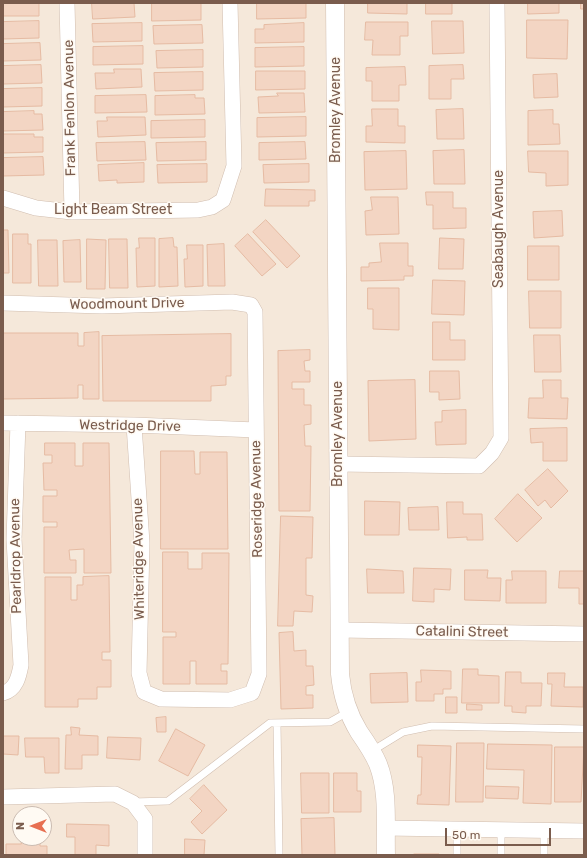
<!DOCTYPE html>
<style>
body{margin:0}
#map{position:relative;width:587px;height:858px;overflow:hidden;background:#fdf6ec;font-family:Rubik,sans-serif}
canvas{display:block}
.frame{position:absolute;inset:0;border:4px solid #7a5c4d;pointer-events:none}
.north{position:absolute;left:12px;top:806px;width:40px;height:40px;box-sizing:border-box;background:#fffaf3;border:1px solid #cabbb1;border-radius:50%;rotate:270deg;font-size:11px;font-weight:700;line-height:16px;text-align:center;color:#7a5c4d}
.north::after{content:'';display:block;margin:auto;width:14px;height:18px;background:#e76f51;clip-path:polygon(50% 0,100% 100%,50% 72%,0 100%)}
.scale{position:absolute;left:445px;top:828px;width:106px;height:18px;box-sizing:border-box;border:2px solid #7a5c4d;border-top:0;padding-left:5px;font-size:12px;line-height:14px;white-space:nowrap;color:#7a5c4d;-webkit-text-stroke:3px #fffaf3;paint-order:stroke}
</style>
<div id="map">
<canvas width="587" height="858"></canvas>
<div class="frame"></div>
<div class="north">N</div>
<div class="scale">50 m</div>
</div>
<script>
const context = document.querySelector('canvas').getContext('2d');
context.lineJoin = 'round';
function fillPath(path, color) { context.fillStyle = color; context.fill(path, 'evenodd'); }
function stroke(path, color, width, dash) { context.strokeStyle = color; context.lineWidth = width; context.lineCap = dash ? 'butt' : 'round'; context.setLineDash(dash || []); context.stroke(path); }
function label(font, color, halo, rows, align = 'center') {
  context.font = font + ' Rubik,sans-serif'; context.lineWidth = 3; context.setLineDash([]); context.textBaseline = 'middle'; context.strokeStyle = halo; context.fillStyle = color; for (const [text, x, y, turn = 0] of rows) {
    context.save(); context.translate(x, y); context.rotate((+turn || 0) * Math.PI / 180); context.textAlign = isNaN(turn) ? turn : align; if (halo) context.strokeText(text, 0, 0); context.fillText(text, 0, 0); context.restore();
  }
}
fillPath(new Path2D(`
 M3 3H584V855H3ZM20 814H44V838H20Z`), '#f5e8da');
const building = new Path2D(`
 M3 3H39V16H3Z
 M92 3H134L135 17 93 19Z
 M152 3H201V20L152 21Z
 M257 3H306V18L257 19Z
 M368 3H407V14L368 13Z
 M426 3H452V14H426Z
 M528 3H559V13L528 14Z
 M581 3H584V9H581Z
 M527 20H568L567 59 527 58Z
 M39 21V38L3 39V22Z
 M432 21H463L464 53 433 54Z
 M366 22H408V36H400V55H372L373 40H365Z
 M142 23V41L93 42 92 24Z
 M304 23V42L255 43V29H264V25Z
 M202 25 203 43 154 44 153 26Z
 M40 43 41 60 3 61V44Z
 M143 46V64L93 65V47Z
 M304 47V66L255 67V48Z
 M203 50V67L157 68 156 51Z
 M41 65 42 83 3 84V66Z
 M463 65 464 79H451V99H429V66Z
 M405 67 406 85H399V101H372V81H366V68Z
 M114 69H141L142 87 96 89 95 73H114Z
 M256 71H305V89L256 90Z
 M203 72V90L155 91 154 73Z
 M557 74 558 97 534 98 533 75Z
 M42 88V106L3 107V89Z
 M277 93H304L305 112 259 113 258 97 278 96Z
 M146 95 147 112 95 113V96Z
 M195 95V98H204L205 114 155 115V96Z
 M372 109H398V126H405V143L366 142V126H372Z
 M463 109 464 139H437L436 110Z
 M553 110V124H559L560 144 528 145V111Z
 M34 111V114H42L43 130 3 131V112Z
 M107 117H145L146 135 98 137 97 121H107Z
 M306 117V136L257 137V118Z
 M205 120V137L151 138V121Z
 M3 134H34V137H43V152L3 153Z
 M145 142 146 160 97 161 96 143Z
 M206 142V160L157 161 156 143Z
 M305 142 306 159 259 160V143Z
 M464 150 465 184H434L433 151Z
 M406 151 407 189 365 190 364 152Z
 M528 151H568V185L546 186V173L529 172Z
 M43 157 44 175 3 176V158Z
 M144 163V182L117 183V180L99 181 98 165Z
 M207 164V182L158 183 157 165Z
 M309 164V182L264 183 263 165Z
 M266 189 315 190V201H309V206H265Z
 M426 192H453V208H466V228L433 229V205H427Z
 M371 197H398L399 234 366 235 365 211 372 210Z
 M562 211 563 236 534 238 533 212Z
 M266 220 300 256 287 268 253 232Z
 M3 230H8L9 273H3Z
 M13 234H28V244H31V283H13Z
 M248 234 276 264 262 276 235 246Z
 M139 238H155V286L137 287 136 248H139Z
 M173 238 174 247H177L178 286 159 287V239Z
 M440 238 464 239 463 269H439Z
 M87 239 106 240 105 289H87Z
 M109 239H127L128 288H110Z
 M38 240H57L58 286H39Z
 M80 240 81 282H64L63 241Z
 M380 243H408V266H413V276H404V280L361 281V267H369V263L381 262Z
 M224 244 225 286H208L207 245Z
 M187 245H203V286L185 287 184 259H187Z
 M528 246H559V280H528Z
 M433 280 465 281 464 315 432 314Z
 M368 288H399V330L373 329V309H368Z
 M529 291H561V328H530Z
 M433 322H450V340H465V360H433Z
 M99 332V399H83V385H78V398L3 399V333H78V346H84V333Z
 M231 334V376H226V385L211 386V401H103L102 336Z
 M534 335H560L561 372H535Z
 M310 350V360L304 361 305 371H310V382H292V389H304V405H311V424L304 425 305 446H311L310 511H279L278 351Z
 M430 371H459L460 399 439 400V392H430Z
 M415 380 416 439 369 441 368 381Z
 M543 380H561V398H568L567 419 528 418 529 398H543Z
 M466 410V444L436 445 435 422H442V411Z
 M567 428V461H543V442L531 443 530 429Z
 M45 443H75V466H83V443H109L111 573H84V549L69 550 70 560H76V573H44V527H57V522H43V496H57V490H44L43 463H52V455H45Z
 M161 451H194L195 474H200V452H227L228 549H161Z
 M548 469 568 491 551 508 545 500 538 506 525 490Z
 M518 494 542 518 517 542 495 519Z
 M365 501 400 502 399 535H365Z
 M447 502H463V514H482L483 540H467V537L448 538Z
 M438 507 439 530H409L408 508Z
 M281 516 313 517 312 558H306V595L313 596 312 612 294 611 293 626H278Z
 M163 552H188V569H202V553H229L228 664H221V671H227V684H196V661H190V684H163V637H176V632H163Z
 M414 568 451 569 450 590 434 589V602L413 601Z
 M367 569 403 571 404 593H368Z
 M465 570H488L487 578H501L500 601 465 600Z
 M512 571H546V603H506V580H512Z
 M560 571H584V604H579V588H559Z
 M109 576 110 652H102V660H111V687H97V699H78V707H45V577H71V600H77V585H83V577Z
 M293 632 294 651 306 650V666H313L314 685 306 686V695H313V708L281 709 279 633Z
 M463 669H478V675L499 676V703H462Z
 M421 670 451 671V689H443V694H434V701H416V682H421Z
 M506 672H521V683H542L541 706H526V713L512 712V706H505Z
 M407 673 408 702 371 703 370 674Z
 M548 673H565L564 687H583V707L551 706 552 684H548Z
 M446 697H457V713H446Z
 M467 704 482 705V710H467Z
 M166 717V732H157L156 718Z
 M71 727 80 728 79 735 98 736V755H82V769H65L66 735H71Z
 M176 729 205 745 188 776 159 761Z
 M3 736H19L18 755 3 754Z
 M108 737 141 738 140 760 107 758Z
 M25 738H59V773H45L44 757H26Z
 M457 743H484L483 802H456Z
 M488 744 552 745 551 804 523 803 524 770 487 769Z
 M418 745 451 746 449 805 417 804 418 795H421L422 757H418Z
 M555 747H584L581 802H555Z
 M301 773H329V813H302Z
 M334 773H357V791H361V812H334Z
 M204 785 227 810 202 834 191 822 202 811 190 799Z
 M486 786 519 787 518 799 486 798Z
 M334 818 335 855H302L301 819Z
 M67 824 109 825V846L96 845V855H75V837H67Z
 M21 838H40V846H47V855H6V844H21Z
 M185 839 205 840 204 855H185Z
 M414 854H439V855H413Z`);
fillPath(building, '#f3d5c3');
stroke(building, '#e6bba3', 1);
const service = new Path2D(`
 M277 723 279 855
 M372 751 403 732 432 726 584 729
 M133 802 168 801 270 723 330 722 348 712
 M457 830V855
 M501 830V855
 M544 831V855`);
const minor = new Path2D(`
 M67 3 72 212
 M3 198 36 208 72 212 198 210 212 207 223 200 234 166 230 3
 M3 303 102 306 232 302 251 305 255 312 259 674 252 693 230 700 161 699 144 692 139 673 142 543 134 425
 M3 423 134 425 256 430
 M338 464 479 466 492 453 501 438 497 3
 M340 630 584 634
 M3 693C16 690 19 676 21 665L14 539 18 423
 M3 797 115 794 133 803 145 819V855
 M385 828 584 831`);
const tertiary = new Path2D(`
 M335 3 340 674C342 695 348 714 359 732 366 742 373 752 378 764 389 792 385 825 386 855`);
stroke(service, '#d1beb0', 8);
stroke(minor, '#d1beb0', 16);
stroke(tertiary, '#d1beb0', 19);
stroke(service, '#fff', 7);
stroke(minor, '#fff', 15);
stroke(tertiary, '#fff', 18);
label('14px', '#7a5c4d', '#fffaf3', [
 ["Frank Fenlon Avenue",70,108,-91],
 ["Bromley Avenue",336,110,-90],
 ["Light Beam Street",113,210],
 ["Seabaugh Avenue",499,229,-90],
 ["Woodmount Drive",127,304,-1],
 ["Westridge Drive",130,426,1],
 ["Bromley Avenue",338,434,-90],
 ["Roseridge Avenue",257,499,-91],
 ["Pearldrop Avenue",16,556,-91],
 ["Whiteridge Avenue",139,559,-91],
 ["Catalini Street",462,632,1]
]);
</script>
